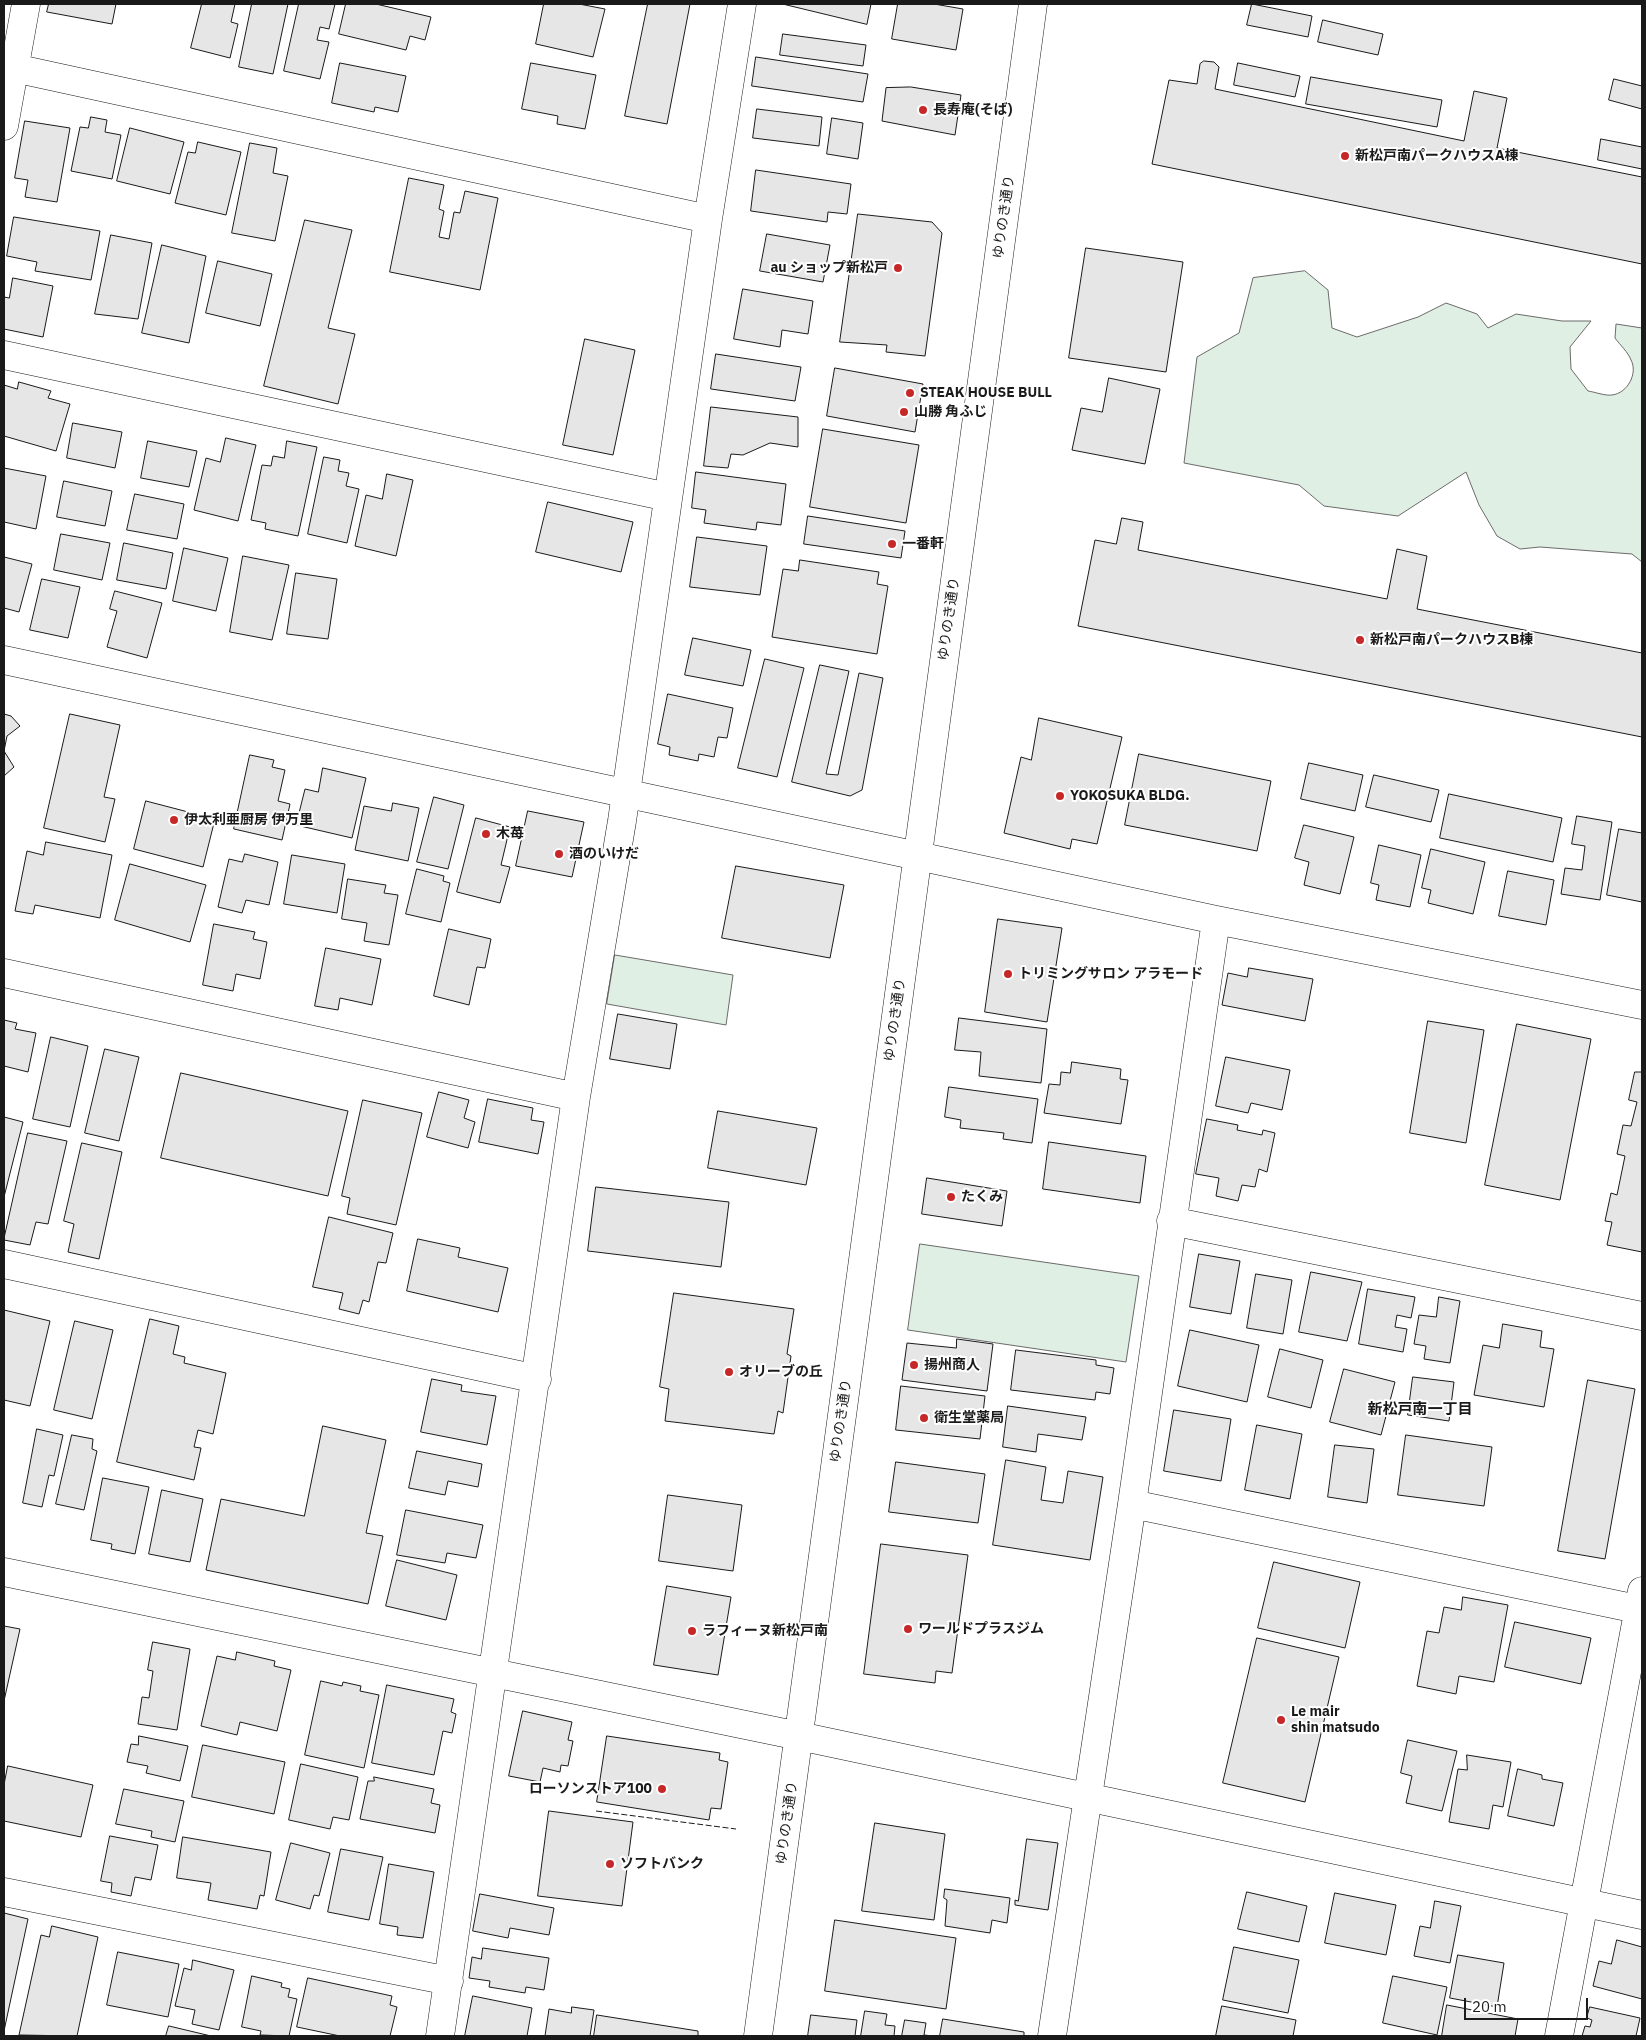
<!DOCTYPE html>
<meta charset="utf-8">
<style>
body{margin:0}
#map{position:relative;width:1646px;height:2040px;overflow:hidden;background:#fff;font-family:"IBM Plex Sans",sans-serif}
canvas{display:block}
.frame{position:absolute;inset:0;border:5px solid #1a1a1a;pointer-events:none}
.scale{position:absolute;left:1464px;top:1998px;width:124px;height:22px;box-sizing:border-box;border:2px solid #1a1a1a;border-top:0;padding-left:6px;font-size:15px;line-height:18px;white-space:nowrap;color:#1a1a1a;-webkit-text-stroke:4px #fff;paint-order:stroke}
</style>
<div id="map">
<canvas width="1646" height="2040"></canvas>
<div class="frame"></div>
<div class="scale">20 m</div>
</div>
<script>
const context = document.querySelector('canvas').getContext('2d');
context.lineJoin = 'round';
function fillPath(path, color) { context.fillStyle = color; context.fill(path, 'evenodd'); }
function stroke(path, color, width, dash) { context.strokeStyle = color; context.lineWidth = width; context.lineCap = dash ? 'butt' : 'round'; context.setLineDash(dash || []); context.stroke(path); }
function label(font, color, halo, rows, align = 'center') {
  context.font = font + ' "IBM Plex Sans","Noto Sans JP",sans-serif'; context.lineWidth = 4; context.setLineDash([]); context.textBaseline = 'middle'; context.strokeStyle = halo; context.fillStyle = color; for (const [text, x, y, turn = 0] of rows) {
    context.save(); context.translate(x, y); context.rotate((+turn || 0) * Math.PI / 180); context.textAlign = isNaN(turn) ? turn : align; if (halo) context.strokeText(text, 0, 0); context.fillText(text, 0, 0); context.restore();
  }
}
const green = new Path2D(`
 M1305 271 1328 290 1332 328 1357 337 1418 317 1446 303 1477 314 1488 328 1516 314 1562 321H1591L1570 347 1571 369 1588 391C1595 392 1605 396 1612 395 1628 393 1638 373 1631 360 1628 352 1620 345 1615 338L1616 324 1642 328V562L1632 554 1540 547 1520 549 1497 536 1479 505 1466 472 1398 516 1324 506 1299 485 1184 463 1197 357 1239 333 1253 278Z
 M615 955 733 975 726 1025 607 1004Z
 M920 1244 1139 1276 1126 1362 908 1330Z`);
fillPath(green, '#e0efe3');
stroke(green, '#6a6a6a', 1);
const building = new Path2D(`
 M49 4H116L112 24 47 12Z
 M202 4H235L231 22 238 24 230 58 191 48Z
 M252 4H288L273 74 239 67Z
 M299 4H335L329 29 320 27 317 40 329 42 320 79 284 71Z
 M346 4H376L431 17 425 40 410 36 406 50 339 34Z
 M544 4H579L605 9 593 57 536 44Z
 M648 4H690L667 124 625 116Z
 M783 4H871L867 24Z
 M898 4H934L963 9 956 50 892 39Z
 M1252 4 1312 16 1308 37 1247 25Z
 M1323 20 1383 34 1378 55 1318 42Z
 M783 34 866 45 863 66 780 55Z
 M756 57 868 74 863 102 752 86Z
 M1204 61 1214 62 1219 67 1215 89 1464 141 1474 91 1507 98 1497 148 1642 177V264L1152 164 1169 80 1197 84 1200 64Z
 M340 63 406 76 398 112 375 107 374 112 332 103Z
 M531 63 596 75 585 129 557 124 558 116 522 109Z
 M1238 63 1300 76 1295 97 1234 85Z
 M1311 77 1442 100 1437 127 1306 104Z
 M1614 79 1642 86V109L1609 100Z
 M911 87 961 95 955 135 882 121 886 88Z
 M757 109 822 117 819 146 753 138Z
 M91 117 107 120 105 132 121 135 112 179 71 171 80 127 88 128Z
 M832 118 863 123 858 159 827 154Z
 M25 121 70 128 57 202 25 197 28 180 15 178Z
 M130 128 184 142 170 194 117 181Z
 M1601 139 1642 147V169L1598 160Z
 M198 142 241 152 226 215 175 203 188 152 195 153Z
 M250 143 277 148 273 173 288 176 275 241 232 233Z
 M756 170 851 184 847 214 828 212 827 222 751 211Z
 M409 178 444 185 439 209 444 211 439 237 449 239 454 212 460 213 465 191 498 198 480 290 390 272Z
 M858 214 932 222 942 233 925 356 886 352 887 345 840 342Z
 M14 217 100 231 91 280 35 271 37 262 7 256Z
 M305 220 352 230 328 328 355 334 338 404 264 386Z
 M767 234 830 245 823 282 760 271Z
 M111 235 152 243 138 319 95 314Z
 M162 245 206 256 189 343 142 333Z
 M1086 248 1183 262 1166 372 1069 358Z
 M218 261 272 274 260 326 206 313Z
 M13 278 53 286 43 337 4 329V297L9 298Z
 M743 289 813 301 808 334 782 330 780 347 734 339Z
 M585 339 635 350 613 455 563 445Z
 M716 354 801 367 795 401 711 389Z
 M835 368 923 384 915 432 827 416Z
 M1109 378 1160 389 1145 464 1072 450 1081 408 1102 412Z
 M19 382 51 391 48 398 70 404 56 451 4 436V385L17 389Z
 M711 407 798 417V447L770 443 743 455 731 454 728 468 704 466Z
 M73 423 122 432 115 468 67 458Z
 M823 429 919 445 906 523 810 507Z
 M226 438 256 445 238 521 194 510 206 458 220 462Z
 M148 441 197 451 189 487 141 478Z
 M287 441 317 447 298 536 265 529 266 523 251 520 262 465 271 466 273 456 284 458Z
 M324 457 340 460 338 471 349 473 346 486 359 489 347 543 308 534Z
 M4 468 46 476 36 529 4 522Z
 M696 472 786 484 781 525 757 522 756 530 704 523 706 510 692 508Z
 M387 474 413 480 396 556 355 546 366 495 382 499Z
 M64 481 112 491 105 526 57 517Z
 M135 494 184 504 177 539 127 530Z
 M548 502 633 522 621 572 536 552Z
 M808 516 905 531 901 558 804 544Z
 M1122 518 1143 522 1138 550 1387 599 1397 549 1427 556 1417 609 1642 653V737L1078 626 1095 540 1116 544Z
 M61 534 110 543 102 580 54 570Z
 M697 537 767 546 760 595 690 587Z
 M124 543 173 553 166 589 117 580Z
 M184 548 228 558 216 611 173 601Z
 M243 556 289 565 272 640 230 632Z
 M4 557 32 564 19 612 4 608Z
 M800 560 879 572 877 584 888 586 877 654 772 637 783 569 798 571Z
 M296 573 337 579 328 639 287 634Z
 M42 579 80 587 68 638 30 630Z
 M115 591 162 603 147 658 107 647 117 611 110 609Z
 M693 638 751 650 743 686 685 675Z
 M765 659 804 668 777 777 738 768Z
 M820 665 849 671 826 774 838 775 859 673 883 678 862 790 850 796 792 782Z
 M668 694 733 708 727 738 718 737 714 757 699 754 698 761 669 755 670 747 658 744Z
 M4 714 11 716 20 726 7 736 4 751Z
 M70 714 120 725 104 797 115 799 105 842 44 828Z
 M1039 718 1122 737 1097 844 1072 839 1070 849 1004 833 1021 757 1031 760Z
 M4 751 14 767 4 776Z
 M1139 754 1271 781 1257 851 1125 825Z
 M250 755 274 760 272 767 285 770 278 801 290 804 282 840 234 829Z
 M1309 763 1363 775 1355 811 1301 799Z
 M323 768 366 778 352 838 296 825 305 789 318 792Z
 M1374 775 1439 790 1431 822 1366 807Z
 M1449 794 1562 818 1553 862 1440 838Z
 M434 797 464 805 448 869 417 862Z
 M146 801 215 819 203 867 134 849Z
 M393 803 419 808 408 861 355 850 364 806 391 811Z
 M528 811 584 822 572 877 516 866Z
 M1577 816 1612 822 1600 900 1561 894 1565 868 1582 870 1585 846 1572 844Z
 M476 818 510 827 501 865 510 867 500 903 457 892Z
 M1304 825 1354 837 1340 894 1304 885 1309 862 1295 858Z
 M1619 829 1642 833V902L1607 895Z
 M46 842 112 855 100 918 35 905 33 914 15 911 27 851 43 855Z
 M1379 845 1421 855 1410 907 1376 900 1379 885 1371 883Z
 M1431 849 1485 862 1473 914 1428 903 1431 890 1422 888Z
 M245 854 278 862 269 905 246 900 242 913 218 907 229 859 242 862Z
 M292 855 345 864 337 913 284 904Z
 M130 864 206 885 190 942 115 920Z
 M736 866 844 885 830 958 722 938Z
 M417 869 444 876 443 881 450 883 441 922 406 914Z
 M1508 871 1554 880 1546 925 1499 916Z
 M348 879 386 885 384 893 398 895 389 945 364 941 367 923 342 919Z
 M998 919 1062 928 1047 1022 985 1012Z
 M214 924 255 932 253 939 267 942 260 979 236 974 233 991 203 985Z
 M449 929 491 939 485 968 477 967 469 1005 434 996Z
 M326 948 381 959 372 1005 340 998 338 1010 315 1006Z
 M1249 968 1313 979 1305 1021 1222 1005 1228 973 1247 977Z
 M618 1014 677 1024 670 1069 610 1059Z
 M959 1018 1047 1029 1041 1083 979 1076 981 1052 955 1050Z
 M4 1020 17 1023 15 1029 36 1033 28 1072 4 1066Z
 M1428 1021 1484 1030 1466 1143 1410 1133Z
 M1517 1024 1591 1039 1560 1200 1485 1185Z
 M51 1037 88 1046 70 1127 33 1119Z
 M105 1049 139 1057 119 1141 85 1133Z
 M1226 1057 1290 1070 1282 1110 1251 1103 1248 1113 1216 1106Z
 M1072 1062 1121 1069 1120 1079 1128 1080 1121 1124 1044 1113 1049 1084 1060 1085 1061 1072 1070 1073Z
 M1635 1072H1642V1252L1607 1245 1612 1222 1605 1221 1611 1193 1617 1195 1625 1156 1617 1154 1623 1125 1631 1126 1637 1102 1629 1100Z
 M181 1073 348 1111 328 1196 161 1158Z
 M949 1087 1038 1099 1032 1143 1003 1139 1004 1133 960 1128 961 1120 945 1117Z
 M439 1092 469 1100 464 1118 475 1122 468 1148 427 1137Z
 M488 1099 533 1108 531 1120 544 1122 538 1154 479 1142Z
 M363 1100 422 1113 396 1225 347 1214 350 1198 342 1196Z
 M718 1111 817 1128 806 1185 708 1168Z
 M4 1117 23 1122 4 1197Z
 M1207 1119 1238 1125 1237 1130 1262 1135 1263 1130 1275 1133 1267 1172 1259 1169 1255 1187 1242 1185 1238 1201 1216 1196 1219 1178 1196 1174Z
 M28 1133 67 1141 48 1224 36 1222 30 1245 4 1240Z
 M1049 1142 1146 1156 1140 1203 1043 1189Z
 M82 1143 122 1152 99 1259 68 1252 74 1224 64 1221Z
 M927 1178 1007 1191 1002 1226 922 1214Z
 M596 1187 729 1202 721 1267 588 1251Z
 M329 1217 393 1233 386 1263 378 1262 369 1302 363 1300 359 1314 339 1309 343 1293 313 1287Z
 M418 1239 460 1248 458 1257 508 1268 498 1312 407 1291Z
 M1199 1254 1240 1261 1231 1314 1190 1307Z
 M1311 1272 1362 1282 1347 1341 1299 1332Z
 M1256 1274 1292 1280 1283 1334 1247 1328Z
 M1368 1289 1415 1297 1411 1318 1397 1315 1395 1327 1407 1329 1403 1352 1359 1344Z
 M674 1293 794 1309 787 1354 791 1356 783 1413 778 1411 774 1434 665 1421 669 1389 660 1387Z
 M1439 1297 1460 1301 1450 1363 1424 1359 1426 1346 1414 1344 1419 1315 1436 1317Z
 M4 1310 50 1321 30 1406 4 1400Z
 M150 1319 179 1326 173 1354 185 1357 184 1363 226 1373 213 1434 198 1430 194 1447 201 1448 194 1480 117 1462Z
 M75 1321 113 1330 92 1419 54 1410Z
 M1503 1324 1542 1331 1540 1347 1554 1349 1544 1407 1474 1395 1483 1345 1499 1348Z
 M1190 1330 1259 1345 1247 1402 1178 1386Z
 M957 1339 993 1344 987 1391 902 1380 907 1343 956 1348Z
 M1280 1349 1323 1360 1311 1408 1268 1397Z
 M1016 1350 1096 1360V1365L1114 1368 1110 1394 1096 1392 1095 1400 1011 1390Z
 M1344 1369 1395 1382 1381 1435 1330 1422Z
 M1413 1377 1454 1382 1449 1421 1408 1415Z
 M432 1379 462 1385 461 1391 496 1396 487 1445 421 1432Z
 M1588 1380 1635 1389 1605 1559 1558 1551Z
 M901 1386 985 1396 980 1439 896 1430Z
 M1008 1406 1086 1417 1082 1440 1038 1434 1036 1452 1003 1447Z
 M1174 1410 1231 1419 1221 1481 1164 1471Z
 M1257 1425 1302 1434 1290 1499 1245 1490Z
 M323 1426 386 1440 366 1533 383 1536 368 1604 206 1570 221 1499 304 1516Z
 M37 1429 63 1435 54 1476 49 1475 42 1507 23 1503Z
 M72 1435 93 1439 92 1449 97 1451 84 1510 56 1504Z
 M1406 1435 1492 1447 1484 1506 1398 1495Z
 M1335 1445 1374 1449 1367 1503 1328 1497Z
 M417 1451 482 1464 478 1487 448 1481 445 1495 409 1488Z
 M1006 1460 1046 1467 1041 1500 1063 1503 1068 1471 1103 1477 1090 1560 993 1545Z
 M896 1462 985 1474 978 1523 889 1512Z
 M103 1478 149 1487 135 1554 111 1549 112 1544 91 1540Z
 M162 1490 203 1499 190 1562 149 1554Z
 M668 1495 742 1505 733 1571 659 1561Z
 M406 1510 483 1525 476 1558 447 1553 445 1563 397 1555Z
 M881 1544 968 1555 952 1673 936 1671 935 1683 864 1674Z
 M397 1560 457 1575 446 1620 386 1606Z
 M1274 1562 1360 1582 1345 1648 1258 1628Z
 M667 1586 731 1597 718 1675 654 1665Z
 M1463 1597 1508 1605 1494 1682 1459 1676 1456 1694 1417 1686 1427 1631 1439 1633 1444 1607 1461 1610Z
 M1515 1622 1591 1638 1581 1684 1505 1667Z
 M4 1626 20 1629 4 1701Z
 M1257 1638 1339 1657 1305 1802 1223 1783Z
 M153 1642 190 1649 177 1730 138 1724 142 1697 149 1698 153 1671 148 1670Z
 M237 1652 275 1661 274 1666 291 1670 277 1731 240 1722 237 1735 201 1726 217 1656 235 1660Z
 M321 1681 342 1686 343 1682 361 1686 360 1691 379 1695 364 1768 305 1755Z
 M387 1685 454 1699 451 1712 456 1714 452 1733 443 1731 434 1775 372 1763Z
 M523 1711 572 1722 568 1740 573 1741 568 1766 561 1765 560 1772 543 1768 540 1782 509 1776Z
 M139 1736 188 1746 180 1781 146 1773 148 1766 127 1762 131 1744 138 1745Z
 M607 1736 720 1753 719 1760 728 1762 721 1809 711 1808 709 1820 597 1802Z
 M1408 1740 1457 1751 1442 1811 1406 1803 1412 1776 1401 1773Z
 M203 1745 285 1762 274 1814 192 1797Z
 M1467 1755 1511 1762 1503 1807 1493 1805 1489 1829 1449 1822 1458 1769 1467 1770Z
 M301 1764 358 1777 349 1820 333 1817 330 1829 289 1820Z
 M8 1766 93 1785 81 1837 4 1821V1785Z
 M1518 1769 1542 1775V1779L1563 1783 1554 1826 1508 1816Z
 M374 1777 434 1789 431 1803 440 1805 435 1833 360 1819 368 1781H374Z
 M124 1789 184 1801 175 1842 151 1837 152 1831 116 1824Z
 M549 1811 633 1822 622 1906 538 1896Z
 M875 1823 945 1834 934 1920 862 1911Z
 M110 1836 158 1845 151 1880 135 1877 131 1896 111 1892 112 1883 101 1881Z
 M183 1837 271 1852 264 1896 260 1895 257 1909 208 1900 211 1883 177 1878Z
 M1027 1839 1058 1843 1048 1910 1015 1905V1900L1018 1901Z
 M291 1843 330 1853 319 1896 314 1895 310 1909 276 1900Z
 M341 1849 383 1857 369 1920 328 1912Z
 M389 1864 434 1872 423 1938 397 1935 398 1927 380 1924Z
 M945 1889 1010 1898 1007 1923 992 1920 990 1933 945 1926 947 1900 944 1898Z
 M1247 1892 1307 1906 1299 1942 1238 1929Z
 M1335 1893 1396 1905 1386 1955 1325 1943Z
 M480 1894 554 1908 549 1935 510 1928 508 1938 473 1931Z
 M1435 1901 1461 1906 1450 1963 1414 1956 1420 1926 1430 1928Z
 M4 1913 28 1919 4 2031Z
 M835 1920 956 1938 946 2009 825 1991Z
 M52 1926 98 1937 77 2036 19 2035 41 1935 49 1937Z
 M1617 1940 1642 1947V1999L1593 1986 1599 1961 1611 1964Z
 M1234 1947 1299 1960 1288 2013 1223 2000Z
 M483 1948 549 1958 544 1990 526 1987 525 1993 489 1987 490 1981 469 1978 472 1957 481 1959Z
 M118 1952 179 1964 168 2017 107 2005Z
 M1458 1955 1504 1963 1497 2007 1450 1998Z
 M193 1960 234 1970 219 2030 192 2024 195 2010 175 2006 184 1968 191 1970Z
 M252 1976 282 1983 281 1987 290 1989 288 1997 297 1999 289 2036 260 2035 261 2031 242 2027Z
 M1393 1976 1447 1987 1437 2035 1383 2023Z
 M308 1978 392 1996 390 2005 397 2007 390 2036H340L297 2027Z
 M473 1996 532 2008 527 2036H465Z
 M1447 2005 1518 2019 1515 2036H1442Z
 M1222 2006 1296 2020 1293 2036H1216Z
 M572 2007 594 2010 590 2036H545L549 2009 571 2013Z
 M1590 2007 1640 2018 1636 2036H1582L1585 2026 1590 2027 1592 2020 1587 2018Z
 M865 2011 887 2014 885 2025 895 2026 894 2036H861Z
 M597 2015 698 2031V2036H594Z
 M811 2015 857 2020 855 2036H808Z
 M943 2019 1024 2032V2036H940Z
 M905 2020 926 2023 924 2035 933 2036H902Z
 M169 2026 211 2036H166Z`);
fillPath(building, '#e6e6e6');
stroke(building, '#1a1a1a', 1);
const minor = new Path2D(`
 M14 68 708 219
 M4 126 26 4
 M4 355 668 497
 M4 660 1216 920 1642 1005
 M4 973 576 1097
 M1171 1221 1642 1316
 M4 1264 537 1379
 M1132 1504 1642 1610
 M4 1572 799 1736 1642 1915
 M4 1892 449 1981
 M440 2036 576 1097 622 821 708 219 742 4
 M758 2036 1033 4
 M1052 2036 1132 1504 1216 920
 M1559 2036 1642 1591`);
stroke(minor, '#1a1a1a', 29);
stroke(minor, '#fff', 28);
stroke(new Path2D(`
 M596 1811 736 1829`), '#1a1a1a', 1, [6, 2.5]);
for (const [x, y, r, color] of [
 [923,110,5,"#c62828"],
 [1345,156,5,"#c62828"],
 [898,268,5,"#c62828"],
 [910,393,5,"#c62828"],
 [904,412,5,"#c62828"],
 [892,544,5,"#c62828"],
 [1360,640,5,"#c62828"],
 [1060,796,5,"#c62828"],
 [174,820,5,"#c62828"],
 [486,834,5,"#c62828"],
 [559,854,5,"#c62828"],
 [1008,974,5,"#c62828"],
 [951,1197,5,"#c62828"],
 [914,1365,5,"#c62828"],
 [729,1372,5,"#c62828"],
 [924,1418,5,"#c62828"],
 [908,1629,5,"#c62828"],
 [692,1631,5,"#c62828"],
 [1281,1720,5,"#c62828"],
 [662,1789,5,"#c62828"],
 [610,1864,5,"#c62828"]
]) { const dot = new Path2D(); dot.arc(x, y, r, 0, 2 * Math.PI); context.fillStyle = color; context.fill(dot); stroke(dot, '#fff', 2); }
label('bold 14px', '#1a1a1a', '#fff', [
 ["長寿庵(そば)",933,110],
 ["新松戸南パークハウスA棟",1355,156],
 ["au ショップ新松戸",888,268,"right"],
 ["STEAK HOUSE BULL",920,393],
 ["山勝 角ふじ",914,412],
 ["一番軒",902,544],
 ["新松戸南パークハウスB棟",1370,640],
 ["YOKOSUKA BLDG.",1070,796],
 ["伊太利亜厨房 伊万里",184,820],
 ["木苺",496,834],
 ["酒のいけだ",569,854],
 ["トリミングサロン アラモード",1018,974],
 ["たくみ",961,1197],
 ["揚州商人",924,1365],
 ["オリーブの丘",739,1372],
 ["衛生堂薬局",934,1418],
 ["ワールドプラスジム",918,1629],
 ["ラフィーヌ新松戸南",702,1631],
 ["Le mair",1291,1712],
 ["shin matsudo",1291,1728],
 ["ローソンストア100",652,1789,"right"],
 ["ソフトバンク",620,1864]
], 'left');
label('14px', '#1a1a1a', '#fff', [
 ["ゆりのき通り",1004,217,-82],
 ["ゆりのき通り",949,619,-82],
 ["ゆりのき通り",895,1020,-82],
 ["ゆりのき通り",841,1421,-82],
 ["ゆりのき通り",787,1823,-82]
]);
label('bold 15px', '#1a1a1a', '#fff', [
 ["新松戸南一丁目",1420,1410]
]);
</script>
